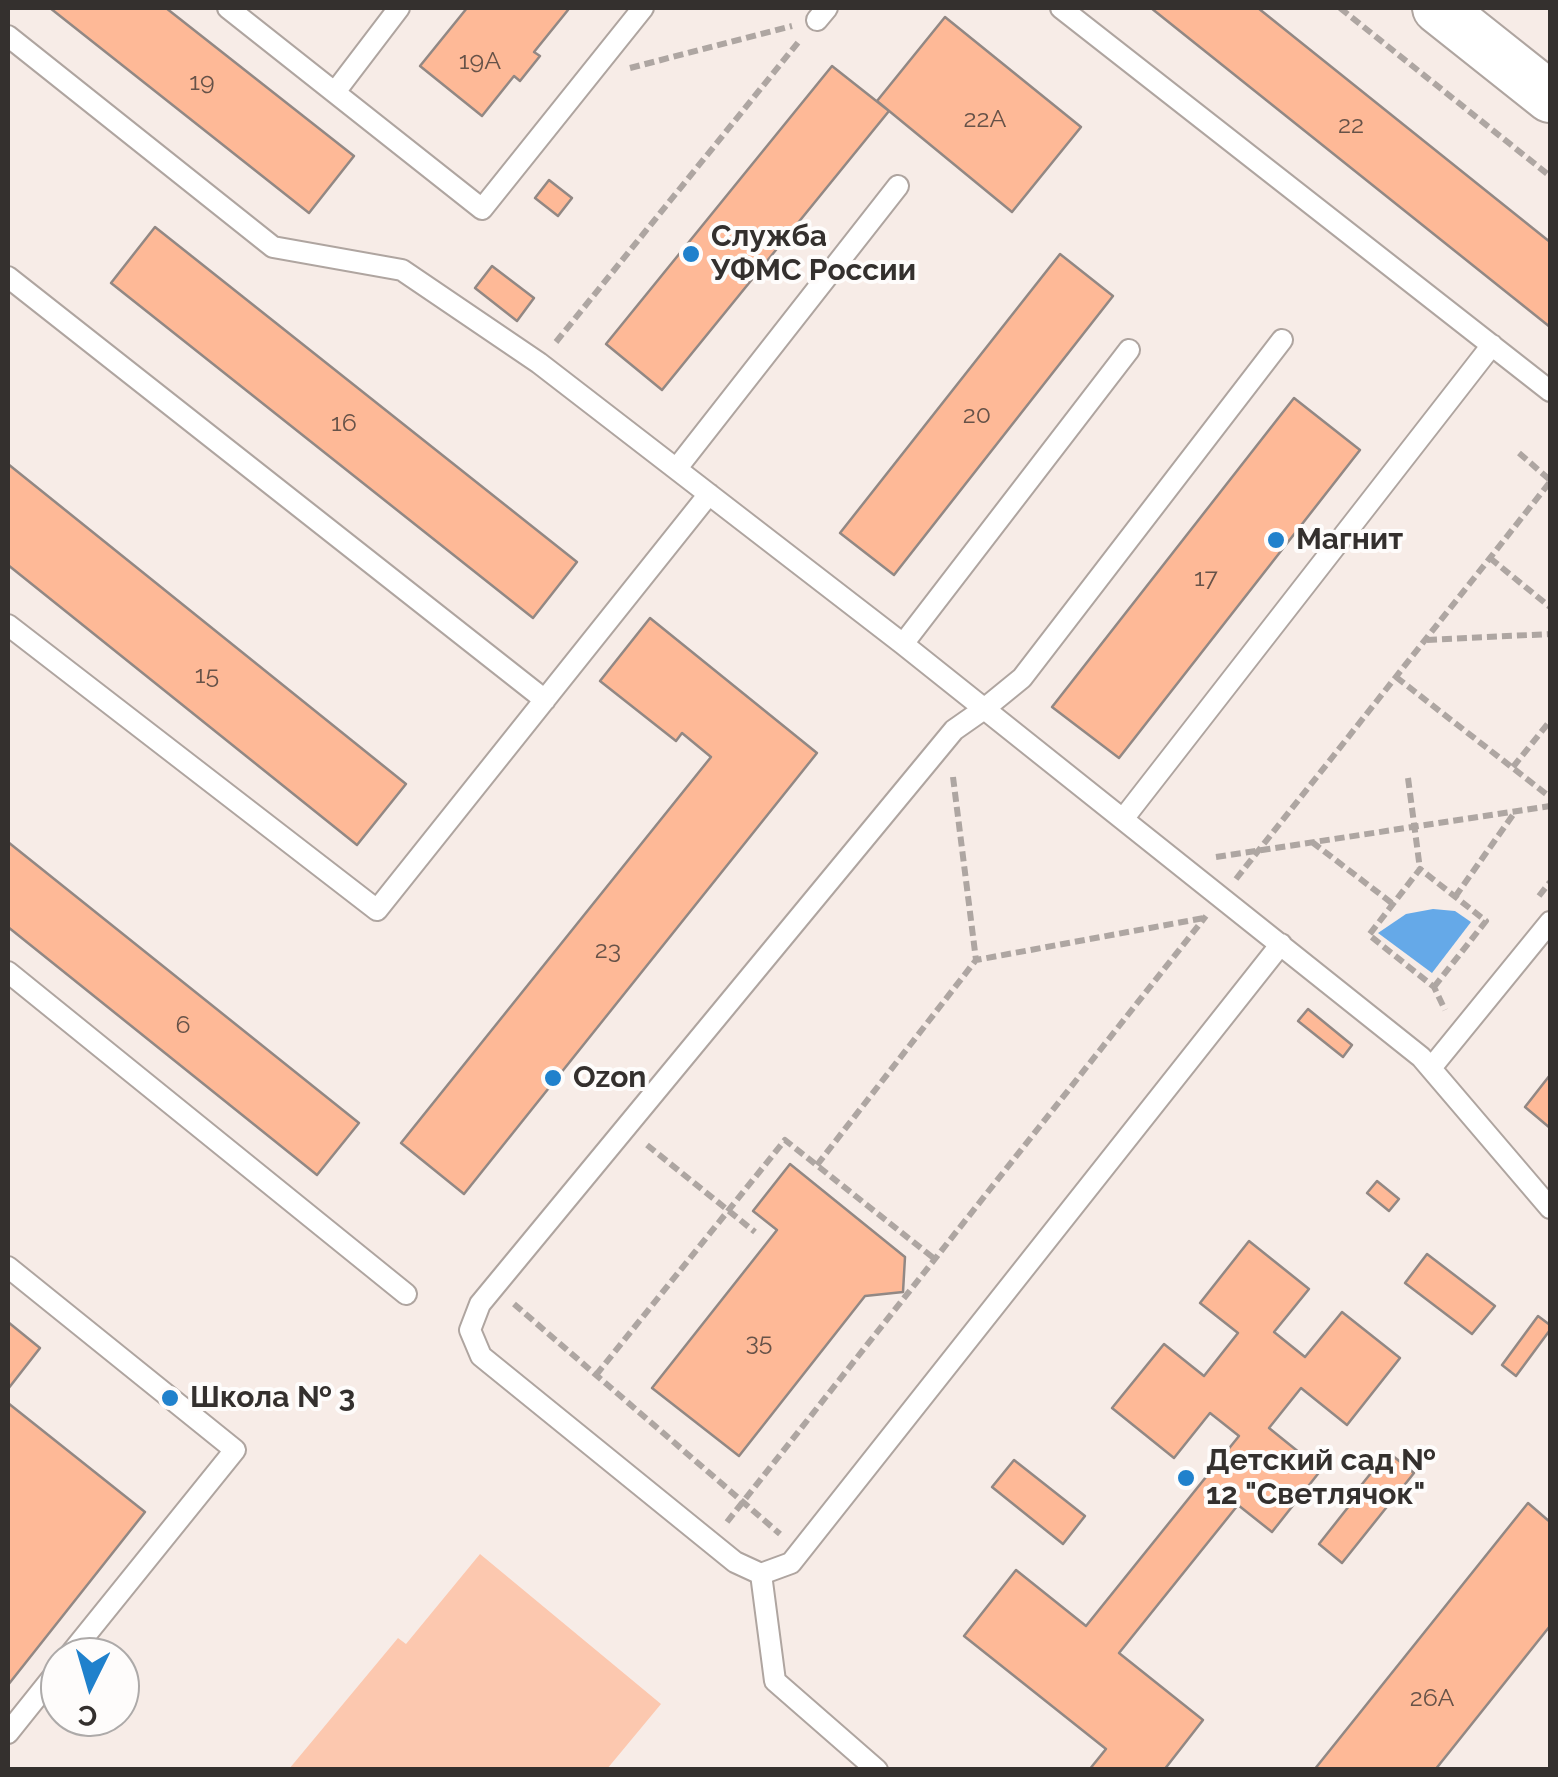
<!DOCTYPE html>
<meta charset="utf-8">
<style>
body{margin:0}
#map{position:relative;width:1558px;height:1777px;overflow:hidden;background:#f7ece7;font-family:Raleway,sans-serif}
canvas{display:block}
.frame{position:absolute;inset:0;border:10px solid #34302e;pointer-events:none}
.north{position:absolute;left:40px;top:1637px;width:100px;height:100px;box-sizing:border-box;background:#fefcfb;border:2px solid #adaaa9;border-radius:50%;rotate:185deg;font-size:28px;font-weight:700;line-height:40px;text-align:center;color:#34302e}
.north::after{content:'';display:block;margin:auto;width:35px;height:45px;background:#2081cc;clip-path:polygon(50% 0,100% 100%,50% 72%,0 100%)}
</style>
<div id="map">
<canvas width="1558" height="1777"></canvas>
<div class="frame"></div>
<div class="north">С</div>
</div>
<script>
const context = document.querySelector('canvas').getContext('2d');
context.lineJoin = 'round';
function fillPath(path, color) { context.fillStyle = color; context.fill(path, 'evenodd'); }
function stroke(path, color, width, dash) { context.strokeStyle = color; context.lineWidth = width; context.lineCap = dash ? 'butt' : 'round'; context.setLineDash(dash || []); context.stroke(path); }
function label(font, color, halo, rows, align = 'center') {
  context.font = font + ' Raleway,sans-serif'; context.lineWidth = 8; context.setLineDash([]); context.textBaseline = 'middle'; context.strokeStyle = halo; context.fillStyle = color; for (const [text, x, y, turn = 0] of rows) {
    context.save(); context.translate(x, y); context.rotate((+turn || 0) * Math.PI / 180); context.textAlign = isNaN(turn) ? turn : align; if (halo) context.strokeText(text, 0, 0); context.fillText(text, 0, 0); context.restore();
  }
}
fillPath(new Path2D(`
 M480 1554 661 1704 607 1769H289L398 1638 406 1644Z`), '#fcc8af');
fillPath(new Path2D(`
 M1433 909 1455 911 1471 922 1432 973 1378 933 1406 914Z`), '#65a9e8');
const building = new Path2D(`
 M50 8H166L354 156 309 213Z
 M467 8H565L568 10 534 52 540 56 520 81 514 76 482 116 420 66Z
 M1151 8H1258L1550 242V327Z
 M945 17 1081 127 1012 212 877 101Z
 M832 66 889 111 662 390 606 344Z
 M549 180 572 198 558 216 535 198Z
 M155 227 577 562 533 618 111 283Z
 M1060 254 1113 296 894 575 840 533Z
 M492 266 534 298 517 321 475 288Z
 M1294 398 1360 450 1119 758 1052 707Z
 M8 464 406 784 357 845 8 565Z
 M650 618 817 753 464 1194 401 1143 711 757 682 733 676 741 600 681Z
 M8 842 359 1123 317 1175 8 927Z
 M1308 1009 1352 1045 1343 1057 1298 1021Z
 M1550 1075V1128L1525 1107Z
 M790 1164 905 1257 903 1292 865 1296 739 1456 652 1388 777 1230 753 1211Z
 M1377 1181 1399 1199 1389 1211 1367 1193Z
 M1249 1241 1309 1289 1274 1332 1305 1357 1342 1312 1400 1358 1347 1425 1301 1388 1269 1428 1321 1470 1272 1532 1238 1505 1119 1653 1203 1720 1164 1770H1089L1106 1749 964 1636 1016 1570 1086 1626 1239 1436 1210 1413 1174 1458 1112 1408 1164 1344 1204 1376 1238 1333 1200 1303Z
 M1427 1254 1495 1306 1472 1334 1405 1283Z
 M1538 1316 1550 1325V1330L1516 1376 1502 1365Z
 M8 1322 40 1348 8 1389Z
 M8 1403 145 1512 8 1685Z
 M1388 1452 1414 1473 1342 1563 1319 1544 1353 1501 1350 1499Z
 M1014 1460 1085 1516 1063 1544 992 1487Z
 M1528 1503 1550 1522V1626L1435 1770H1314Z`);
fillPath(building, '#feb997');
stroke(building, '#928884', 2.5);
const service = new Path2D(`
 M228 8 482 209 643 8
 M1061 8 1550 391
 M817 20 827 8
 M8 36 273 247 402 270 539 363 903 644 1421 1057 1550 1208
 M335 92 399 8
 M8 277 545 700
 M677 468 898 186
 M8 625 377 910 709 494
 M903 644 1129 350
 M1123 819 1492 345
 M1281 944 791 1563 761 1574 735 1562 481 1356 470 1330 480 1304 954 730 984 709 1022 678 1282 340
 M8 972 406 1294
 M1431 1068 1550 922
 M8 1267 235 1450 68 1657
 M761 1574 775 1681 877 1770
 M8 1733 60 1668`);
const tertiary = new Path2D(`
 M1438 8 1550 97`);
stroke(service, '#afa5a0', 24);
stroke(tertiary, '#afa5a0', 54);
stroke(new Path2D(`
 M1340 8 1550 176
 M630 68 792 26
 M556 342 800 40
 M1519 453 1550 480
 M1490 558 1550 607
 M1427 640 1550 634
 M1396 677 1550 797
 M1513 767 1550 721
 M953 777 976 960
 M1408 778 1420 869
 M1312 842 1393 904
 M1216 857 1550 806
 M1236 879 1550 482
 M1539 896 1550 882
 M1455 897 1515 812
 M1434 987 1486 921 1420 869 1369 935 1434 987 1445 1010
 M647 1145 755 1232
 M817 1165 976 960 1204 918
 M514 1304 780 1534
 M596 1375 785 1140 936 1260
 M727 1522 1206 916`), '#aea6a2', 6, [10, 5]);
stroke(service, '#fff', 20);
stroke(tertiary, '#fff', 50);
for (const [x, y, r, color] of [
 [691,254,10,"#2081cc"],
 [1276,540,10,"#2081cc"],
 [553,1078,10,"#2081cc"],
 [170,1398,10,"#2081cc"],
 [1186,1478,10,"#2081cc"]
]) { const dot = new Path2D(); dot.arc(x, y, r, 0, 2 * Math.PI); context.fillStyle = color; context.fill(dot); stroke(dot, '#fefcfb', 4); }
label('25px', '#665248', null, [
 ["19А",480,61],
 ["19",202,82],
 ["22А",985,119],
 ["22",1351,125],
 ["20",977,415],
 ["16",344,423],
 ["17",1206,578],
 ["15",207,675],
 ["23",608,950],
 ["6",183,1025],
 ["35",759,1342],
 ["26А",1432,1698]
]);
label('bold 30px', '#34302e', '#fefcfb', [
 ["Служба",711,237],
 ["УФМС России",711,271],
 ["Магнит",1296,540],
 ["Ozon",573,1078],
 ["Школа № 3",190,1398],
 ["Детский сад №",1206,1461],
 ["12 \"Светлячок\"",1206,1495]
], 'left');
</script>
